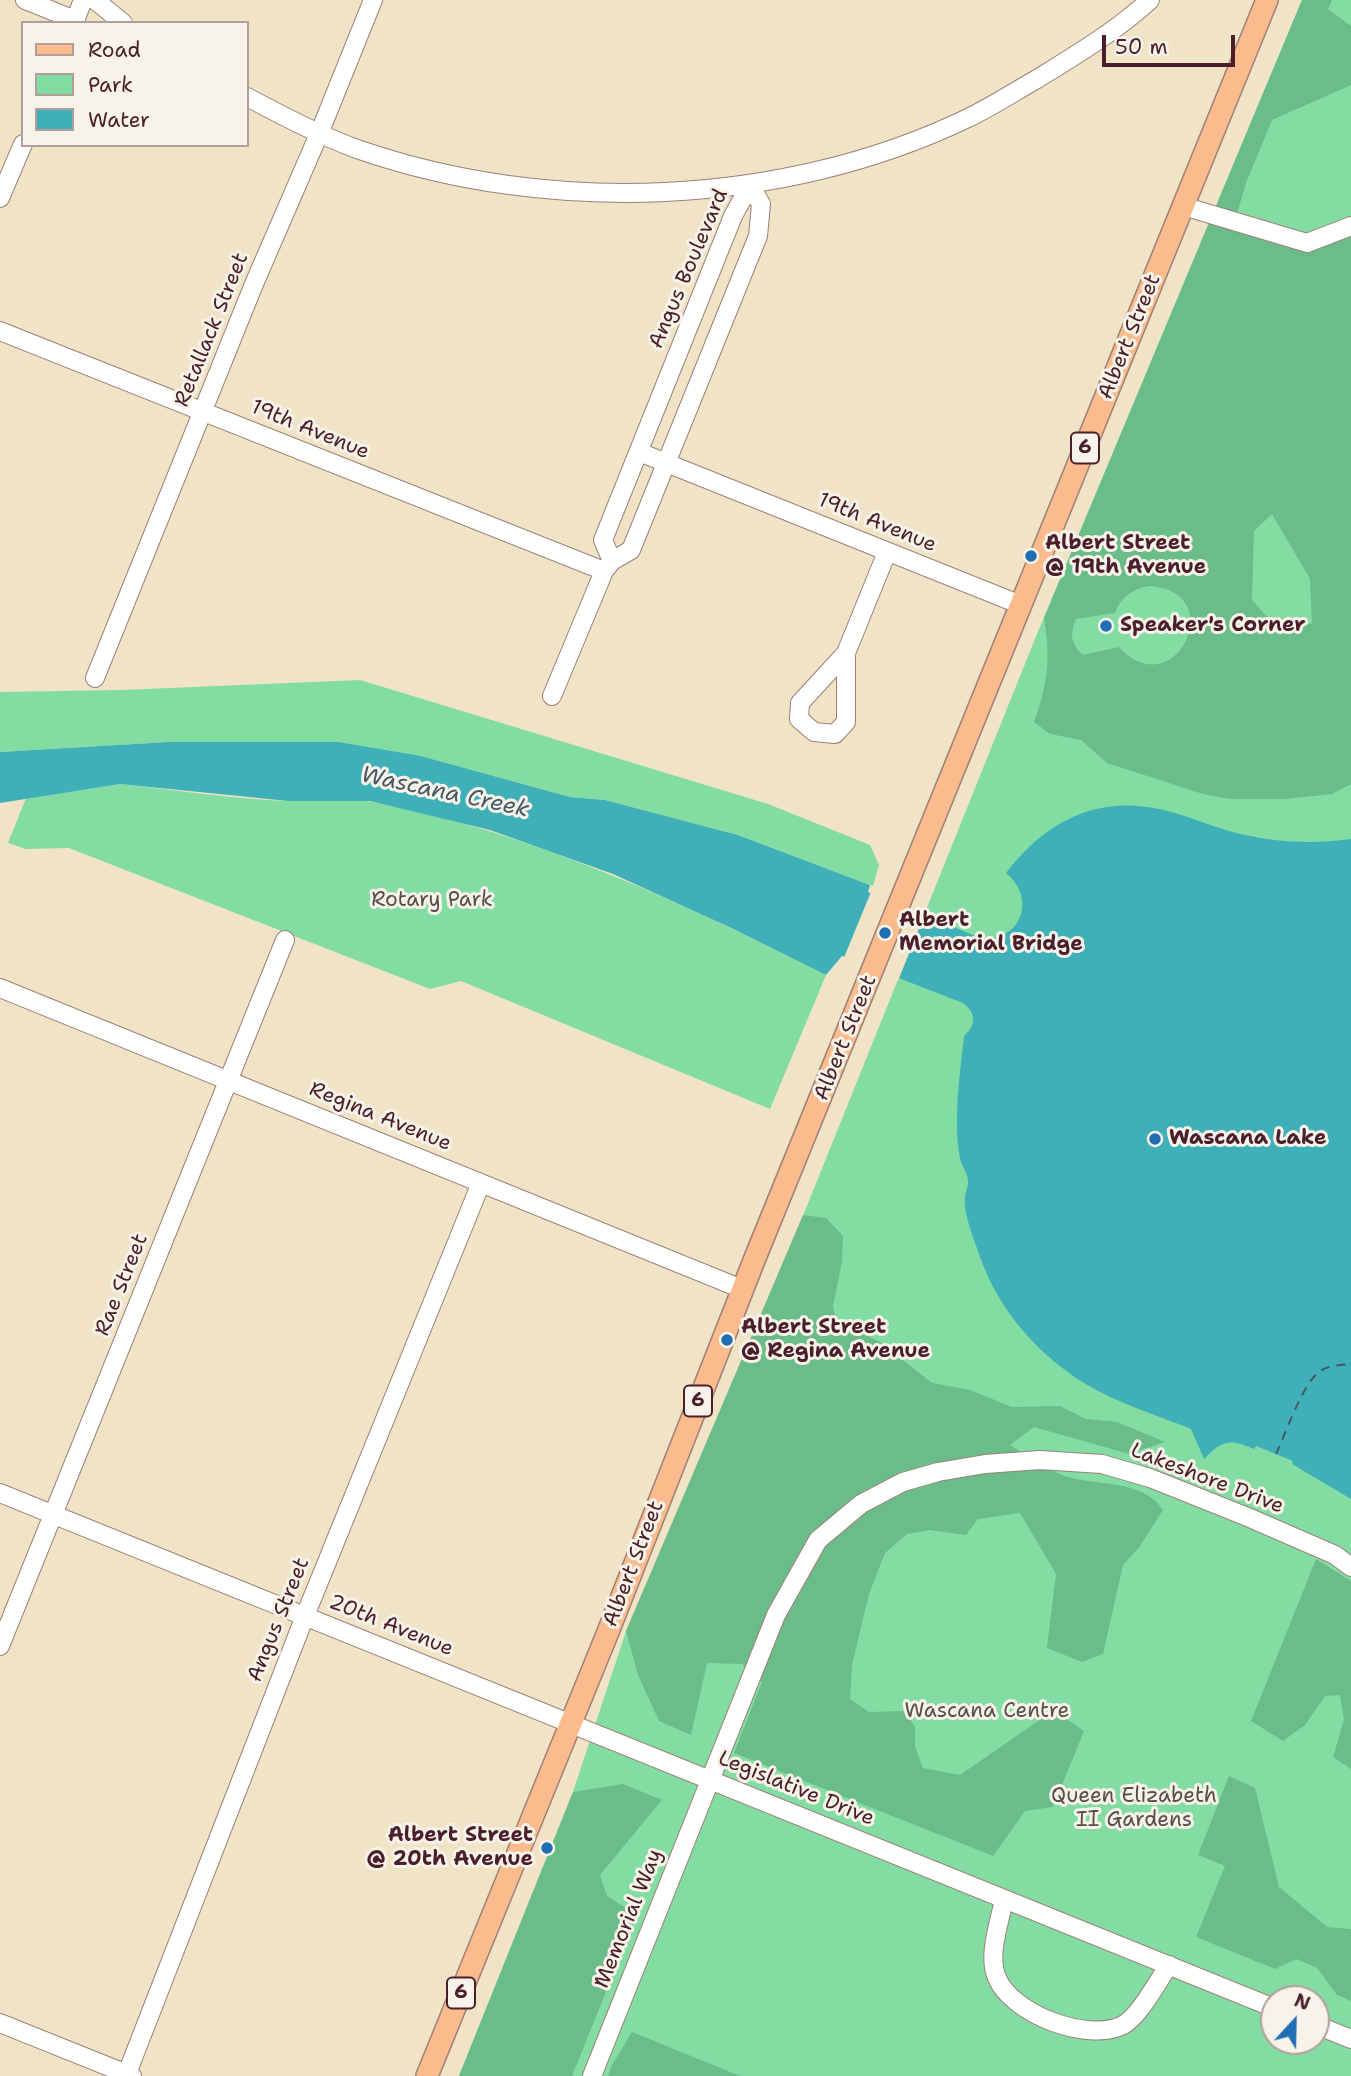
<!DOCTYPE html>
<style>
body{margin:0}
#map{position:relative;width:1351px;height:2076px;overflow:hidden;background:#f0e3c6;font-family:"Shantell Sans",sans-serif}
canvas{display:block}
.legend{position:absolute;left:21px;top:21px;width:228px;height:126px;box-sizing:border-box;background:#f7f3e8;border:2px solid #b29e9c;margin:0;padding:9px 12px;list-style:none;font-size:21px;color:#4a1f2b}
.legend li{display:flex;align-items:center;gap:14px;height:35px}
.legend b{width:35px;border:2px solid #b29e9c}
.north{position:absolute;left:1260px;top:1985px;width:70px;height:70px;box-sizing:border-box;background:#f7f3e8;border:2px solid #b29e9c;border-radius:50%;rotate:22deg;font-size:19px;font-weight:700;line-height:28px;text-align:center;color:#4a1f2b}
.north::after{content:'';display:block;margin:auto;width:24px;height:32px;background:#1f6fb2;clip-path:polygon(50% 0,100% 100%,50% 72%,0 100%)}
.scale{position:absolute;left:1102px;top:35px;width:133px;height:32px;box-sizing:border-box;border:4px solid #4a1f2b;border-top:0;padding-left:9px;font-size:21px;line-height:24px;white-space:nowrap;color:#4a1f2b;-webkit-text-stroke:5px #f7f3e8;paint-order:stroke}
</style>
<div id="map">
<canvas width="1351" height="2076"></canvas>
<ul class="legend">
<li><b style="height:9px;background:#fbbb8d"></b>Road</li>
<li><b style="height:19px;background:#83dda3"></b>Park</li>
<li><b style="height:19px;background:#40b0b8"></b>Water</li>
</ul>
<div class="north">N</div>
<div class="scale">50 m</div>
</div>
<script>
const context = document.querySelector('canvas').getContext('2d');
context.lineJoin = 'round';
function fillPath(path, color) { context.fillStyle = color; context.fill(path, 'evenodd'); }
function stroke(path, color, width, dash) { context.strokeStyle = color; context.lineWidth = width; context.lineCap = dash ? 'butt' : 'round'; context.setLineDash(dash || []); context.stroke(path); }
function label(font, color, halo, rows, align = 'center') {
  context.font = font + ' "Shantell Sans",sans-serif'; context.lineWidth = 6; context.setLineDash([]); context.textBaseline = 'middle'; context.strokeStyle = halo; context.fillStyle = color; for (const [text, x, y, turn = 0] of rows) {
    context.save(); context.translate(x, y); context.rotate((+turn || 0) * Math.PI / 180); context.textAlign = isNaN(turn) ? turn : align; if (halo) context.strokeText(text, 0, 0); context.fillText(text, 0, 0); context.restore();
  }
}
fillPath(new Path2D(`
 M1302 0H1351V2076H459L573 1792 626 1631 782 1268 1037 634ZM1274 1999H1316V2041H1274Z
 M360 680 768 804 870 845 879 865 873 886 738 835 605 800 570 797 421 756 168 742 0 752V692L122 690Z
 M120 784C176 790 232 799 288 801 316 802 346 796 373 802 535 833 680 902 826 975L770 1109 461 981 430 989 69 848 26 849 8 843 26 798Z`), '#83dda3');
fillPath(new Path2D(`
 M1302 0H1332L1328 9 1351 26V85L1272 120 1246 183 1232 231 1307 252 1351 233V784L1332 794 1285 799H1229L1203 794 1107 763 1081 740 1050 734 1034 722C1048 682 1051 660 1044 618ZM1272 514 1310 579 1312 623 1281 632 1252 600 1254 531ZM1149 586C1232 591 1174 708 1119 647L1083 655C1070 643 1070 635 1076 619L1115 613C1121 597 1132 589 1149 586Z
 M803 1215 826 1218 843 1236 842 1262 833 1306 836 1320 880 1342 932 1383 970 1390 1012 1407 1060 1406 1086 1419 1117 1422 1165 1442 1129 1454 1034 1427 1010 1445C1025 1455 1051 1472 1068 1477 1099 1486 1142 1479 1163 1510L1140 1546 1123 1565 1103 1654 1082 1662 1047 1648 1056 1574 1020 1513 978 1519 966 1535 929 1530 907 1534 885 1553 869 1594 852 1665 850 1699 869 1712 905 1711 915 1727V1746L923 1768 960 1775 1054 1710 1084 1731 1053 1807 1025 1811 993 1856 734 1753 762 1682 742 1664 707 1663 691 1735 659 1721 638 1675 626 1631Z
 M1316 1559 1351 1581V1769L1333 1757 1344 1720 1340 1695 1325 1696 1305 1725 1283 1741 1251 1721Z
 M1229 1776 1255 1788 1279 1887 1327 1927 1351 1929V2001L1337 1995 1317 1968 1296 1959 1275 1969 1196 1937 1225 1866 1198 1855Z
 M623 1784 662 1800 600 1875 607 1896 637 1915 572 2076H459L573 1792Z
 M632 2032 740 2076H608L612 2065Z`), '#6abc89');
fillPath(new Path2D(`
 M168 742H338L421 756 570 797 605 800 738 835 870 885 868 892 978 937C1020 945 1038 899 1006 873 1044 823 1095 795 1159 809 1188 815 1216 829 1245 835 1280 843 1316 844 1351 839V1499L1292 1464 1293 1461 1256 1446 1254 1449C1230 1439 1223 1439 1204 1459L1191 1429C1156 1415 1117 1403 1084 1383 1036 1353 997 1308 979 1254 974 1239 963 1213 965 1198 965 1192 968 1188 968 1182 968 1172 961 1166 960 1158 953 1122 960 1072 964 1036 976 1026 977 1013 963 1003L842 956 826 975 731 928 613 874 490 830 370 801H288L120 784 0 803V752Z`), '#40b0b8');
fillPath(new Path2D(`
 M873 887 872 890 926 911 898 981 843 960Z`), '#f0e3c6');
stroke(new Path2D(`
 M1276 1454C1285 1435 1303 1383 1319 1372 1328 1365 1341 1365 1351 1364`), '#465963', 2, [9, 7]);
const minor = new Path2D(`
 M25 0 75 20
 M95 0 123 23
 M74 23 83 0
 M247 97C283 116 319 135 357 149 550 216 783 207 968 118 991 107 1014 92 1037 79 1076 55 1116 31 1150 0
 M0 198 23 144
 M1183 206 1307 243 1351 226
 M0 331 604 571
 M639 452 1021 605
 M612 561 603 540 733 216 750 185
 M846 653V722L835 734 814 732 799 719 800 703 846 653 887 552
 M95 678 254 284 319 134 373 0
 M552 696 604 571 612 561 631 550 758 236 761 204 750 185
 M0 988 742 1289
 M0 1493 1274 2008
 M0 1646 285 940
 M1004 1899C1000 1922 987 1955 997 1978 1012 2014 1088 2043 1123 2025 1139 2017 1158 1981 1169 1965
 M0 2023 132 2076
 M1316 2025 1351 2039
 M126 2076 305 1616 481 1183
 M592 2076 776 1615 818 1540 861 1504 903 1482 938 1472 985 1464 1040 1460 1102 1464 1150 1478 1250 1518 1335 1555 1351 1567`);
const major = new Path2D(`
 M427 2076 608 1632 755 1258 1267 0`);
stroke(minor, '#9d8178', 20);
stroke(major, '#9d8178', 24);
stroke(minor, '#fff', 18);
stroke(major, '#fbbb8d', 21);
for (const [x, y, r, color] of [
 [1031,556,7,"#1f6fb2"],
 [1106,626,7,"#1f6fb2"],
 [885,933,7,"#1f6fb2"],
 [1155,1139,7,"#1f6fb2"],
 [727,1340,7,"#1f6fb2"],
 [547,1848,7,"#1f6fb2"]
]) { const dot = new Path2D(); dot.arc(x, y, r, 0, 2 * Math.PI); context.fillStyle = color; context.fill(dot); stroke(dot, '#f7f3e8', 2.5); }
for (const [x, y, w] of [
 [1085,448,28],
 [698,1401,28],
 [461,1993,28]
]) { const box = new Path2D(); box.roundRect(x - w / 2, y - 15.5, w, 31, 5); context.fillStyle = '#f7f3e8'; context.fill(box); stroke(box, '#4a1f2b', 2); }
label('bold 19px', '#4a1f2b', null, [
 ["6",1085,448],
 ["6",698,1401],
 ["6",461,1993]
]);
label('21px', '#4a1f2b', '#f7f3e8', [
 ["Angus Boulevard",689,269,-67],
 ["Retallack Street",212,330,-68],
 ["Albert Street",1130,337,-68],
 ["19th Avenue",310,430,22],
 ["19th Avenue",877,523,22],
 ["Albert Street",846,1038,-68],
 ["Regina Avenue",380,1117,22],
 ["Rae Street",122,1285,-68],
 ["Lakeshore Drive",1207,1479,21],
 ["Albert Street",634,1564,-69],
 ["Angus Street",279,1620,-68],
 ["20th Avenue",391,1626,22],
 ["Legislative Drive",796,1789,22],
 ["Memorial Way",629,1919,-68]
]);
label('bold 21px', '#4a1f2b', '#f7f3e8', [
 ["Albert Street",1045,544],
 ["@ 19th Avenue",1045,568],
 ["Speaker's Corner",1120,626],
 ["Albert",899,921],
 ["Memorial Bridge",899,945],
 ["Wascana Lake",1169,1139],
 ["Albert Street",741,1328],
 ["@ Regina Avenue",741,1352],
 ["Albert Street",533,1836,"right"],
 ["@ 20th Avenue",533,1860,"right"]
], 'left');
label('21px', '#584e49', '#f7f3e8', [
 ["Rotary Park",432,901],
 ["Wascana Centre",987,1712],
 ["Queen Elizabeth",1134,1797],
 ["II Gardens",1134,1821]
]);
label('italic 23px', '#465963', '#f7f3e8', [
 ["Wascana Creek",445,793,12]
]);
</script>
